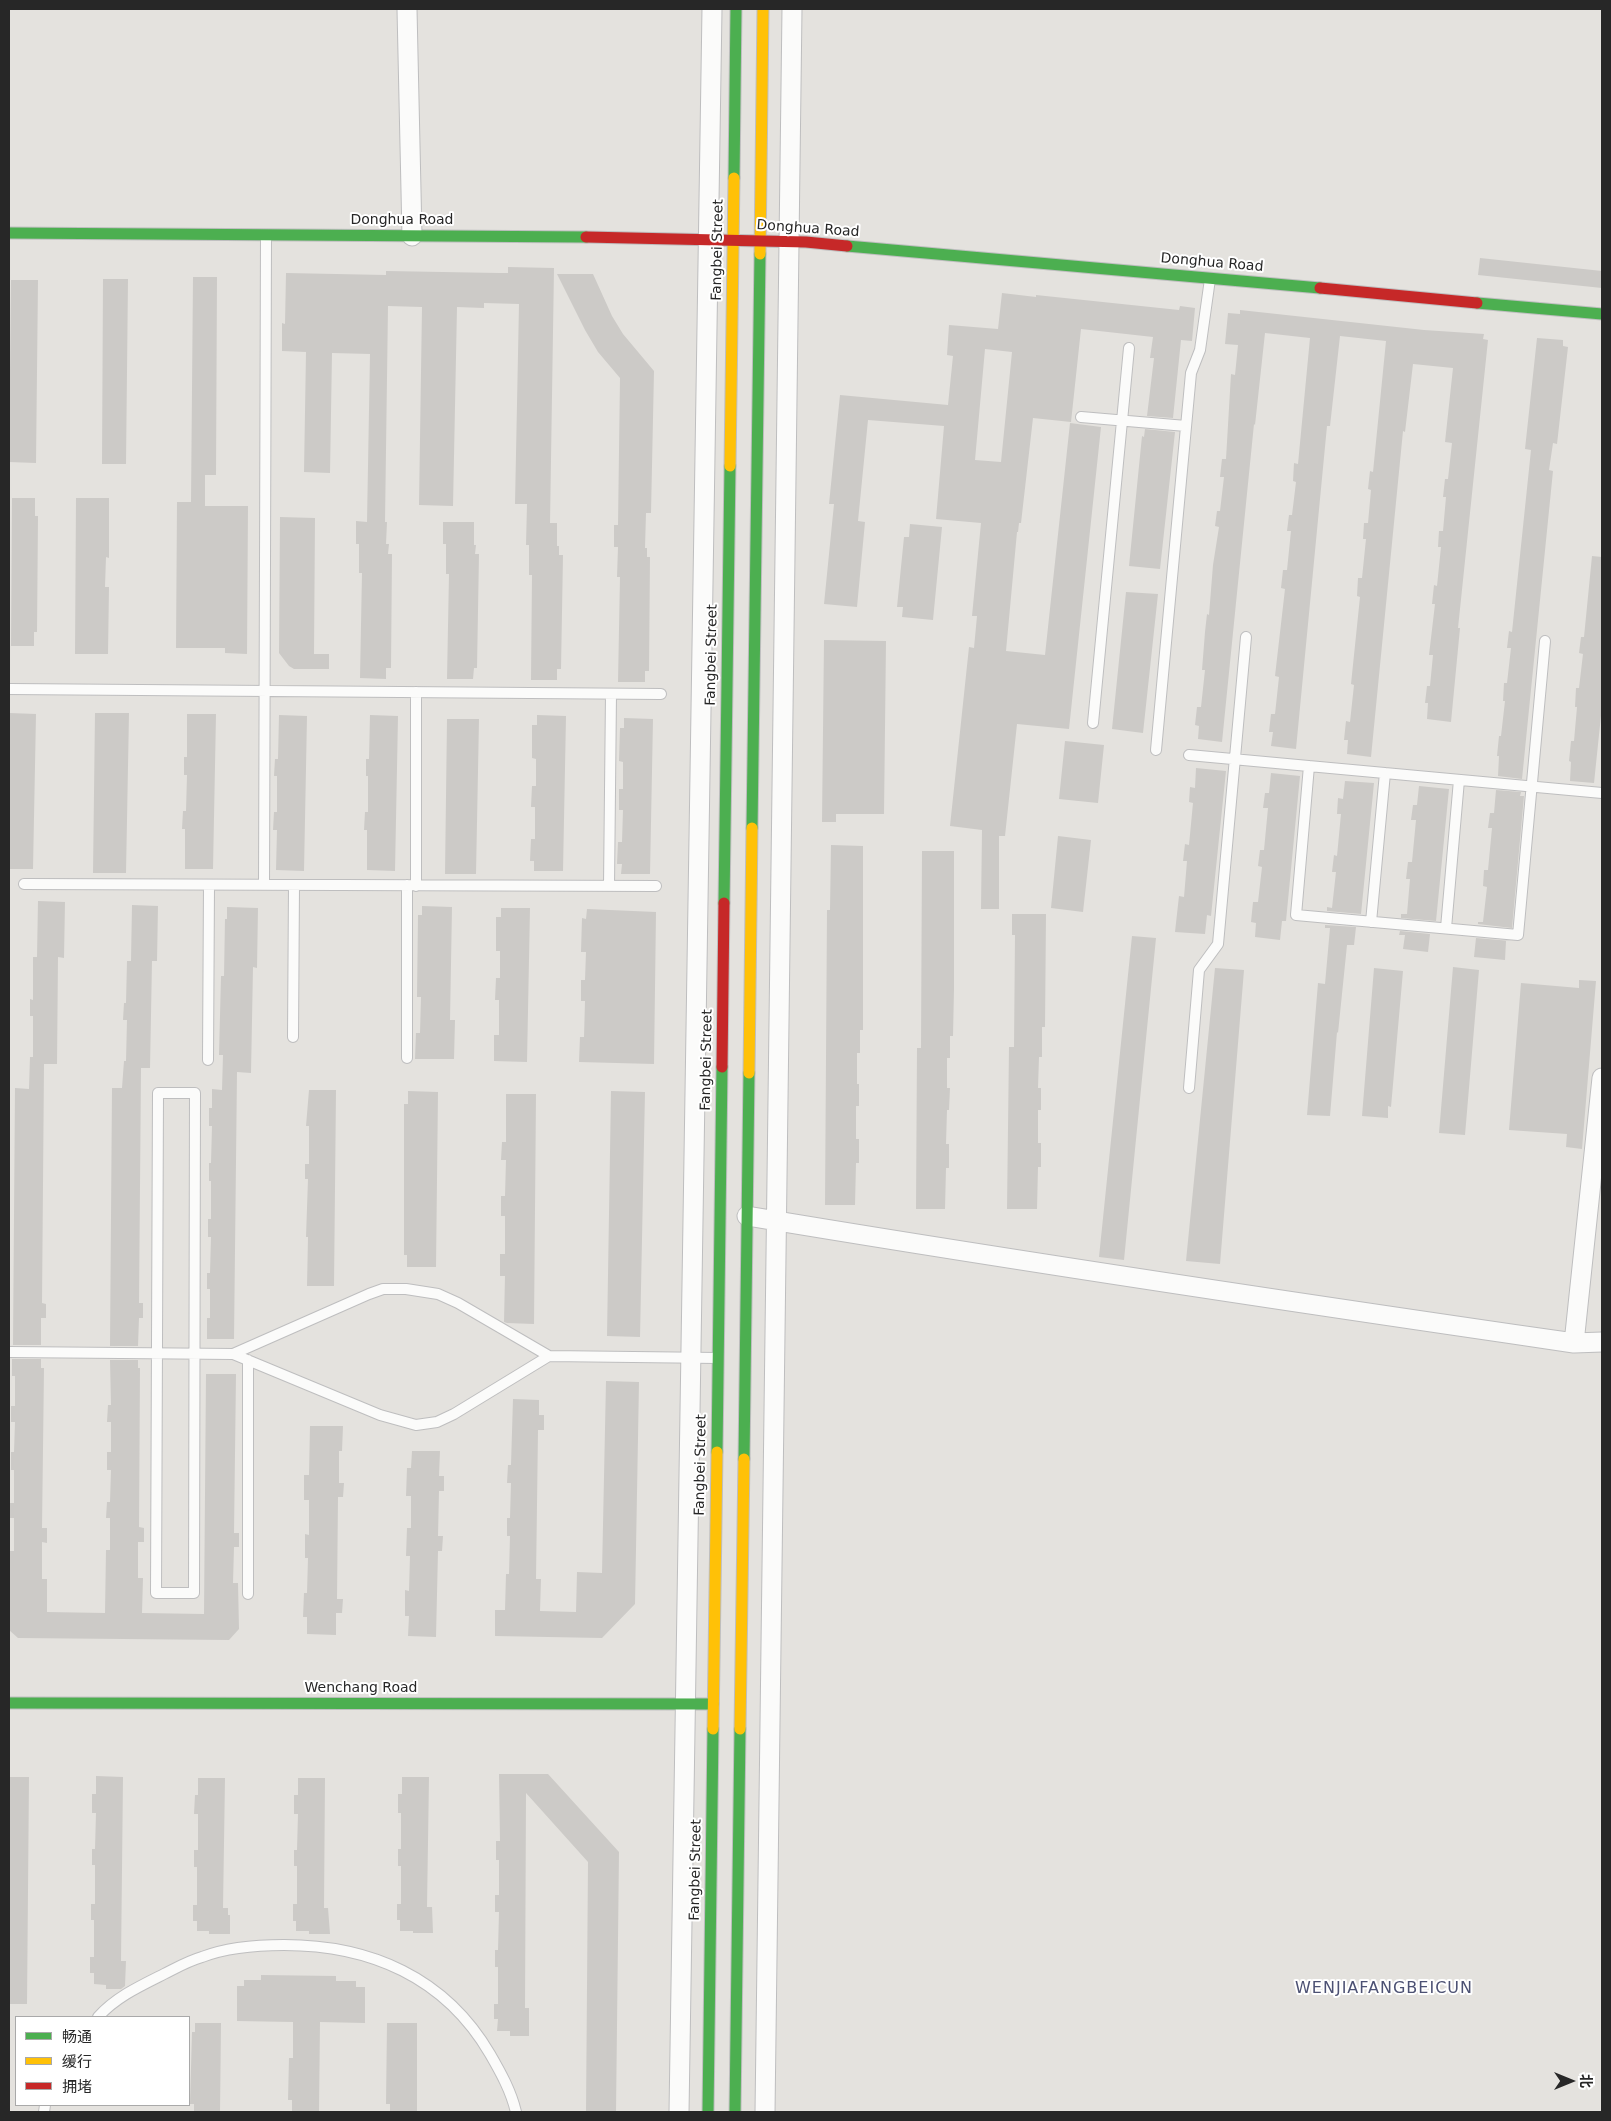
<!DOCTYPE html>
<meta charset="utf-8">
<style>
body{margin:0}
#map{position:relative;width:1611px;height:2121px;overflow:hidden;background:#e4e2de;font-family:"DejaVu Sans","Noto Sans SC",sans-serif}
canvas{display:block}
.frame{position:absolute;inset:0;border:10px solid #272727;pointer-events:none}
.legend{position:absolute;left:15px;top:2016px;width:175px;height:90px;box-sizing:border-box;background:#fff;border:1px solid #a9a9a9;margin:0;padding:6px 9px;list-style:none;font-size:15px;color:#272727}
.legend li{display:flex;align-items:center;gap:10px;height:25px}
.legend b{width:25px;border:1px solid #a9a9a9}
.north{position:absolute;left:1546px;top:2056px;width:50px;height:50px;-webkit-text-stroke:4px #fff;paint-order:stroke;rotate:90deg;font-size:14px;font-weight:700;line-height:20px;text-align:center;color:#272727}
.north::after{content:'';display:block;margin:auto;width:18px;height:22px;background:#272727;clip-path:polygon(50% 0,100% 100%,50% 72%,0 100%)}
</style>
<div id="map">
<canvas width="1611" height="2121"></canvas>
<div class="frame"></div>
<ul class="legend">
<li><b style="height:6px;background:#4caf50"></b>畅通</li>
<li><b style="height:6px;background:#ffc107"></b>缓行</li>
<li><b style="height:6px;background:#c62828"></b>拥堵</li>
</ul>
<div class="north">北</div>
</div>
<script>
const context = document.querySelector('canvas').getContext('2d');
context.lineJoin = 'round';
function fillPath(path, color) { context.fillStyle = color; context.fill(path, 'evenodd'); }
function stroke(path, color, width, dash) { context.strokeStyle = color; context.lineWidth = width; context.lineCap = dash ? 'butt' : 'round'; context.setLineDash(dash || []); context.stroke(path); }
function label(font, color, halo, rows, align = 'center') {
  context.font = font + ' "DejaVu Sans",sans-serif'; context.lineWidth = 4; context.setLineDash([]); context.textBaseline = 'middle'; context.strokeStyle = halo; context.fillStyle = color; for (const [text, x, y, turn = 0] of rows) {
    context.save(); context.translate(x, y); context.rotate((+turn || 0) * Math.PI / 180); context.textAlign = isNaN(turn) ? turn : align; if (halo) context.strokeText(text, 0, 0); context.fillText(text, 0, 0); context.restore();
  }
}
fillPath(new Path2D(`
 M1480 258 1602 271V288L1478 275Z
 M508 267 554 268 550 523H557V546H559V555H563L561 669H557V680H531L532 575H529V545H526L527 504H515L519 304 484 303V308L457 307 453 506 419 505 422 307 388 306 385 522H387L386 544H389L388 554H392L391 668H386V679L360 678 362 573H359V544H356V521L367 522 370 354 332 353 330 473 304 472 306 352 282 351V323L285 324 286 273 386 275V271L499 273H508Z
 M557 274H593L612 316 623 334 654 371 651 513H646L645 548H647V557H650L649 671H645V682H618L620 577H617L618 547H614V525H618L620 378 598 352 585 330Z
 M193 277H217L216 475H205V506H248L247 654 225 653V648H176L177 502H191Z
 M103 279H128L126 464H102Z
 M11 280H38L36 463 9 462Z
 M1002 293 1036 297V295L1179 310 1180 306 1195 308 1192 341 1181 340 1173 418 1147 416 1154 358H1150L1153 337 1081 329 1071 422 1033 418 1021 523H1019L1018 532H1017L1006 651 1045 655 1070 423 1101 427 1069 729 1017 724 1005 836H999V909H981L982 830 950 826 969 647 974 648 977 616H972L981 523 936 519 944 426 868 420 858 521 865 522 857 607 824 604 834 504H829L840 395 948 405 953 356 947 355 949 325 998 329ZM985 349 1012 352 1001 462 975 460Z
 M1240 310 1424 330 1484 334 1483 339 1488 340 1458 628H1460L1451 722 1427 719 1428 703H1425L1427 686H1430L1433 655H1429L1435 604H1432L1434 585 1437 586 1441 547H1438L1439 531H1443L1446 497H1443L1445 479H1448L1452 443 1445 442 1453 368 1413 364 1405 432 1403 431 1371 757 1347 754 1348 740H1344L1346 721 1350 722 1354 685 1351 684 1360 597 1357 596 1358 578H1362L1366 539H1363L1364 523H1368L1371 490 1368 489 1370 471 1373 472 1386 341 1340 336 1330 426H1327L1296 749 1271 746 1273 732H1269L1271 714H1275L1279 677 1275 676 1285 589 1281 588 1283 570H1287L1291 531H1287L1289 515H1292L1296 482 1293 481 1294 463 1298 464 1310 338 1265 333 1255 425 1254 424 1222 742 1198 739 1199 726 1195 725 1197 707H1201L1205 670H1202L1205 632 1207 614 1209 615 1213 565 1219 527 1215 526 1217 511H1220L1224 477H1220L1222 459H1226L1231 374 1235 375 1238 345 1225 344 1228 313 1240 314Z
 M1537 338 1563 340V346L1568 347 1557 444 1553 443 1549 470 1553 471 1522 779 1498 776 1499 756H1497L1499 736H1501L1505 701H1503L1504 683H1507L1511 648H1507L1509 631 1512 632 1531 450 1525 449Z
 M1145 429 1175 432 1160 569 1129 566 1142 436 1144 437Z
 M12 498H35V516H38L37 632H34V646H11Z
 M76 498H109V558L106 557 105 587H109L108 654H75Z
 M280 517 315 518 314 654H329V669H294L289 666 279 653Z
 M443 522H474V545H476L475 554H479L477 668H474L473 679H447L449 574H446V544H443Z
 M910 524 942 527 933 620 902 617 903 607H897L904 537H909Z
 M1592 556 1602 557V706L1594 783 1570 781 1571 762 1569 761 1571 741H1574L1577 707H1575L1576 688H1579L1583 654 1579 653 1581 637H1584Z
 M1126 592 1158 594 1143 733 1112 729Z
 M824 640 886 641 884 814H836V822H822Z
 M9 713 36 714 33 869H9Z
 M95 713H129L126 873H93Z
 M187 714H216L213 869H185V829H182L183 811H186L187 775H184V757H187Z
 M279 715 307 716 304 871 276 870 277 830H273L274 812H277V776H274L275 759H278Z
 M370 715 398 716 395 871 367 870V830H364L365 812H368V776H366V759H369Z
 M537 715 566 716 563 871H534V861H530L531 839H535V807H531L532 786H536V759L532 758V725H537Z
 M624 718 653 719 650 874H621L622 864H617L618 842H622L623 810H619V789H623V762L619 761 620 728H624Z
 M447 719H479L476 874H445Z
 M1065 741 1104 745 1098 803 1059 799Z
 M1196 768 1226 771 1211 916 1207 915 1205 934 1175 932 1179 896 1184 897 1187 861H1183L1185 844 1189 845 1193 803 1189 802 1190 787 1195 788Z
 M1271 773 1300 776 1286 921H1282L1280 940 1255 937 1256 923 1251 922 1253 902H1258L1262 867 1258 866 1260 850H1264L1268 808H1263L1265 793H1269Z
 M1345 781 1374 783 1361 914 1327 911V907L1332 908 1336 872H1332L1334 855 1337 856 1341 814H1337L1338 798 1343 799Z
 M1419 786 1449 789 1436 921 1401 918V914H1407L1410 879H1406L1408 862H1412L1416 820H1411L1413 805H1417Z
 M1496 790 1521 792 1520 796H1524L1512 928 1478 924V922H1483L1487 887 1483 886 1484 870H1488L1492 828H1488L1490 813H1494Z
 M1058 836 1091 840 1083 912 1051 908Z
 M831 845 863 846V1030H860V1053H857V1084H859V1106H856V1139H859V1163H856L855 1205H825L827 910H830Z
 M922 851H954V989L953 1036H950V1058H947V1088H950L949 1110H947L946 1144H949V1168H946L945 1209H916L917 1048H921Z
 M38 901 65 902 64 958 58 957 57 1064H44L42 1303 46 1304V1318H41V1345H13L15 1088 29 1089 30 1057H33V1016H30V999L33 1000V957H37Z
 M132 905 158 906 157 961H152L150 1068H141L139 1303H143V1318H139L138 1346H110L112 1088H122L124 1061H126L127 1020H123L124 1003H126L127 961H131Z
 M422 906 452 907 450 1020H455L454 1059H415L416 1033H420L421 997H417L418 915H422Z
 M227 907 258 908 257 968 253 967 251 1073 237 1072 234 1339H207V1318H210V1289H207V1273H210L211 1237H208V1219H211V1181H209V1163H211L212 1126H209V1108H212V1089L222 1090 223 1055H219L221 976H224L225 919H227Z
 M501 908H530L527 1062 494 1061V1035H499V1000H495L496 978H500V951H496V917H501Z
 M587 909 656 912 654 1064 579 1062 580 1037H584L585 1001H581V980H585L586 952H581L582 918 586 919Z
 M1012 914H1046L1045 1027H1042V1057H1039L1038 1088H1041V1110H1038V1143H1041V1167H1038L1037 1209H1007L1009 1047H1014L1015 935H1012Z
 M1325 925 1356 927 1354 945H1347L1338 1033 1337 1032 1330 1116 1307 1115 1318 983 1325 984 1330 928H1325Z
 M1400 931 1430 934 1428 952 1403 949 1405 935H1399Z
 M1132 936 1156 938 1124 1260 1099 1257Z
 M1476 938 1511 941H1506L1505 960 1474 957Z
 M1453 967 1479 970 1465 1135 1439 1133Z
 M1215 968 1244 970 1220 1264 1186 1261Z
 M1374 968 1403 971 1391 1107 1388 1106V1118L1362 1116Z
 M1579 980 1596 981 1582 1149 1566 1147 1567 1134 1509 1130 1521 983 1579 988Z
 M309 1090H336L334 1286H307L308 1237H306L308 1179H305V1164H309V1126H306Z
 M408 1091 438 1092 436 1267H407V1255H404V1104H408Z
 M611 1091 645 1092 640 1337 607 1336Z
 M506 1094H536L534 1324 507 1323 504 1322 505 1276H500V1254H505V1216H501V1196H505L506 1160H501L502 1142H506Z
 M12 1359H41V1368H44L42 1528H47V1543L42 1542V1579H47V1612L105 1613 106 1550H110V1518H106L107 1502H110L111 1470H107V1452H111V1422H107L108 1405H111L110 1360H138V1368H140L139 1527 144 1528V1542H138V1578H143L142 1613 204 1614 206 1374H236L234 1533H239V1547H234L233 1583H238L239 1629 229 1640 18 1638 9 1630 10 1551H14V1518H10V1503H14V1470H11V1452H14L15 1422H11V1406H15V1376H12Z
 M606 1381 639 1382 635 1604 602 1638 495 1636V1610H505L506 1574H509L510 1536H507V1518H510L511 1483H507L508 1465H511L513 1399 539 1400V1415H544V1430H538L536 1579H541L540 1611 576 1612 577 1572 602 1573Z
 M310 1426H343L342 1451H339V1483H344L343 1497H338L337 1599H343L342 1613H336V1635L307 1634V1617H303L304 1593H307L308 1558H305V1534L309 1535V1500H304V1475H309Z
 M412 1451H440L439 1476H444V1491H439L438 1536H443L442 1551H438L436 1637 408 1636 409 1616H405V1590L409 1591 410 1556H406L407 1528H411V1496H406L407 1468H411Z
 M499 1774H548L619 1852 616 2112H586L588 1862 526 1793 525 2008H529V2036H510V2031H497L498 2019H494V2004H498V1967H495V1950H498L499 1912H495V1895H499V1860H496V1841H500Z
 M96 1776 123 1777 121 1961H126L125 1986 121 1989H106V1985L94 1984V1973H90V1957H94V1920H91V1904H95V1865H92V1849H95L96 1813H92V1794H96Z
 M9 1777H29L27 2004H9Z
 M402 1777H429L427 1907H432L433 1933H413V1931H400V1920H397V1904H401V1866H398V1849H401V1813H398V1794H402Z
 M198 1778H225L223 1908H228V1915H230V1934H209V1931H197V1921H193V1905H197V1867H194V1850H198V1814H194L195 1795H198Z
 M298 1778H325L324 1908H328L330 1934H309V1931H296V1921H293V1904H297V1866H294V1850H297L298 1814H294V1795H298Z
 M261 1975 336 1976V1981H356V1987H365V2023L320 2022 319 2112H292V2100H288L289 2058H293V2022L237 2021V1986H244V1980H261Z
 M195 2023H221L220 2112H194V2104H190L192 2032H195Z
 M387 2023H417V2112H390V2104H386Z`), '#cccac7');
const lane = new Path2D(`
 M1081 417 1186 426
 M9 689 661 694
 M1093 723 1129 348
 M1156 750 1191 373 1200 350 1210 279
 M1189 755 1602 793
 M1309 766 1296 915 1518 935 1545 641
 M24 884 656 886
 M264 885 266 236
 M416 886V692
 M609 886 611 694
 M1371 922 1385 773
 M1446 928 1459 780
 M293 1037 294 885
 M407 1058V885
 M208 1060 209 885
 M1189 1088 1199 970 1218 944 1246 637
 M158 1093H195L194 1593H156Z
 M9 1352 233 1354 380 1415 416 1425 437 1422 454 1414 549 1356
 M233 1354 369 1294 383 1289H406L438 1294 458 1303 549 1356 717 1358
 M248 1594V1360
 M98 2017C116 1997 140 1986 164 1974 176 1968 188 1961 202 1957 228 1947 256 1945 284 1945 370 1945 445 1977 490 2054 501 2073 511 2091 516 2112
 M44 2112 45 2105`);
const street = new Path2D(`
 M407 9 412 236
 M747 1216C1022 1262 1298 1303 1574 1343L1602 1342
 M1574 1343 1602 1078
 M679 2112 712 9
 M765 2112 792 9`);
const fast = new Path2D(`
 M734 178 736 9
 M9 233 586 237
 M847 246 1320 288
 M1477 303 1602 314
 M752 828 760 254
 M724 903 730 466
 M717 1452 722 1067
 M744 1459 749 1073
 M9 1703 713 1704
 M708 2112 713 1729
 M735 2112 740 1729`);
const slow = new Path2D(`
 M760 254 763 9
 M730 466 734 178
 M749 1073 752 828
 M713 1729 717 1452
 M740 1729 744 1459`);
const jam = new Path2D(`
 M586 237 806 242 847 246
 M1320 288 1477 303
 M722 1067 724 903`);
stroke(lane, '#bebebf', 12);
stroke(street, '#bebebf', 21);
stroke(fast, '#bebebf', 13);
stroke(slow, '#bebebf', 13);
stroke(jam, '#bebebf', 13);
stroke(lane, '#fbfbfa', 10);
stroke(street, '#fbfbfa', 19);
stroke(fast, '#4caf50', 11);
stroke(slow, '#ffc107', 11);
stroke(jam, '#c62828', 11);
label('14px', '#272727', '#fff', [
 ["Donghua Road",402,220],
 ["Donghua Road",808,229,4],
 ["Fangbei Street",718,250,-89],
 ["Donghua Road",1212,263,5],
 ["Fangbei Street",712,655,-89],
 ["Fangbei Street",707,1060,-89],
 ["Fangbei Street",701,1465,-89],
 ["Wenchang Road",361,1688],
 ["Fangbei Street",696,1870,-89]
]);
context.letterSpacing = '1px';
label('16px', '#4c5173', '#fff', [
 ["WENJIAFANGBEICUN",1384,1989]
]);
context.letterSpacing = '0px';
</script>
